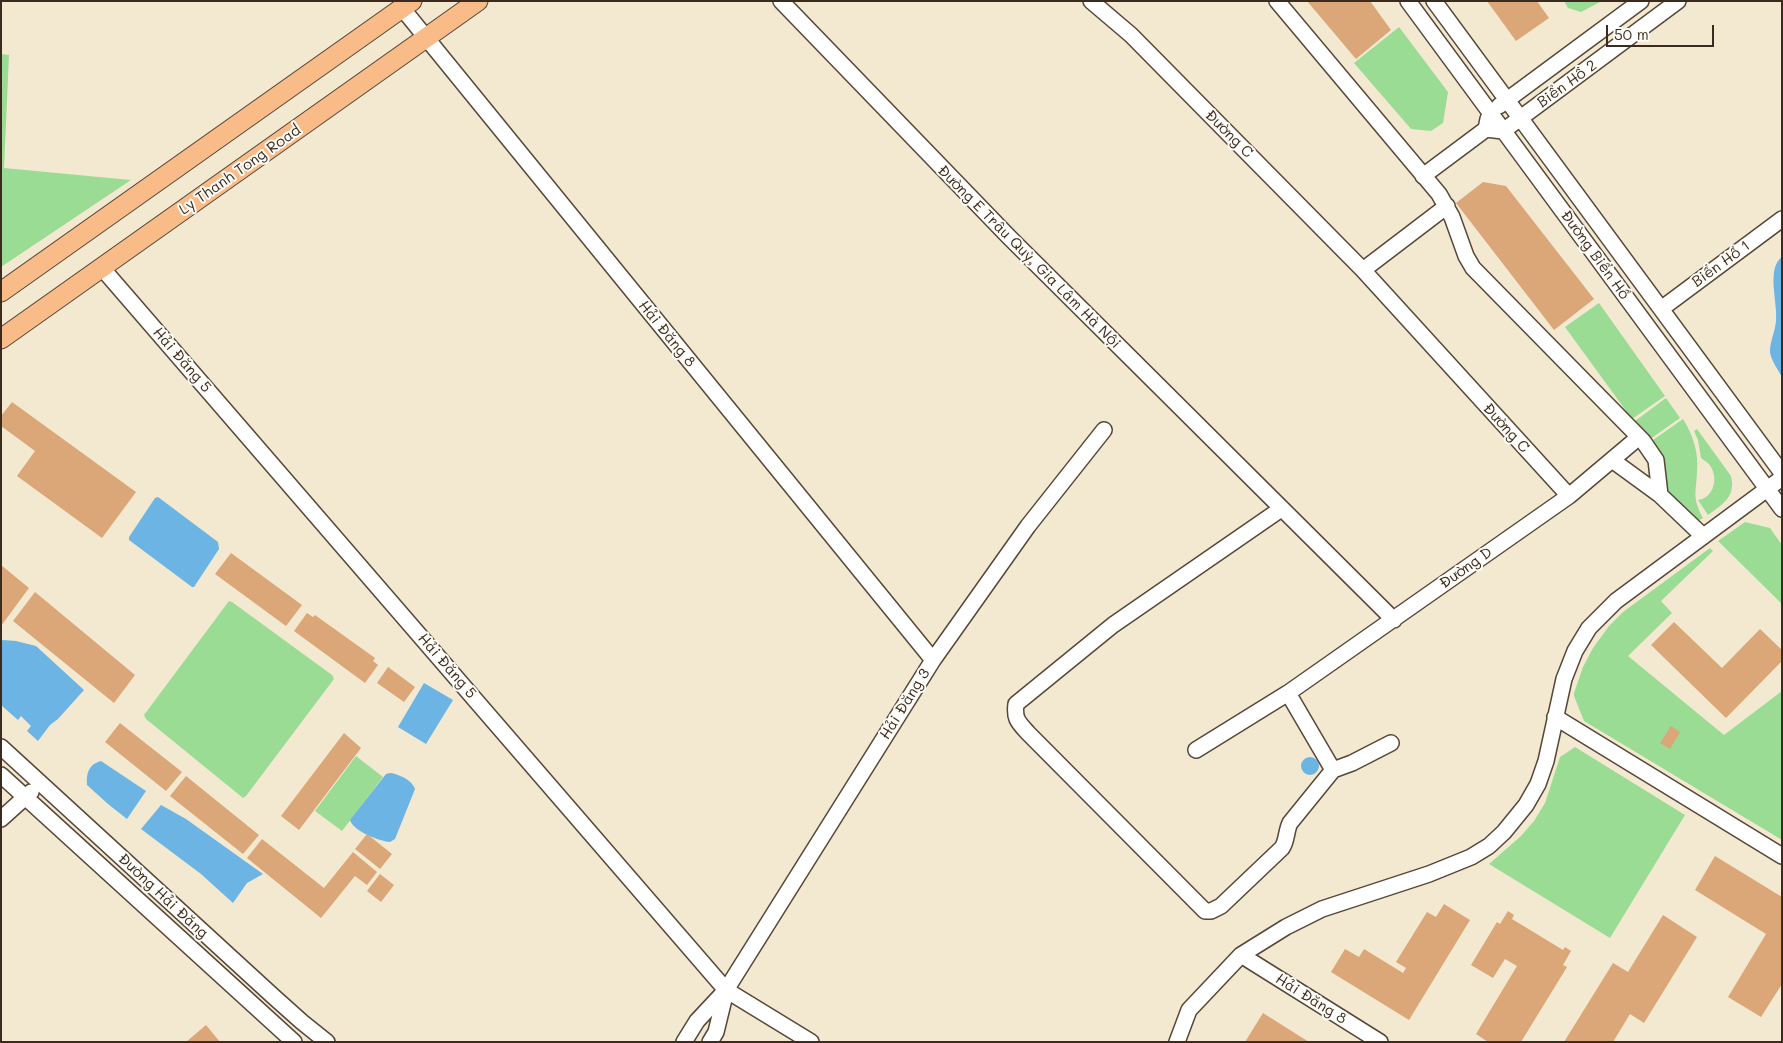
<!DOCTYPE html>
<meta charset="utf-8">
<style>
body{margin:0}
#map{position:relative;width:1783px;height:1043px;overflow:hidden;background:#f3e9d1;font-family:Mali,sans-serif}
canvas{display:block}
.frame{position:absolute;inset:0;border:2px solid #3b2a1e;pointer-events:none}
.scale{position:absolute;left:1606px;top:25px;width:108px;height:22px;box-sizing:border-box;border:2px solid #3b2a1e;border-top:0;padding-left:6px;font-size:15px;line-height:18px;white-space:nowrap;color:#3b2a1e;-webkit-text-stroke:4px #fdfcf7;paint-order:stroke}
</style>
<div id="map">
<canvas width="1783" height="1043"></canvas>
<div class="frame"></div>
<div class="scale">50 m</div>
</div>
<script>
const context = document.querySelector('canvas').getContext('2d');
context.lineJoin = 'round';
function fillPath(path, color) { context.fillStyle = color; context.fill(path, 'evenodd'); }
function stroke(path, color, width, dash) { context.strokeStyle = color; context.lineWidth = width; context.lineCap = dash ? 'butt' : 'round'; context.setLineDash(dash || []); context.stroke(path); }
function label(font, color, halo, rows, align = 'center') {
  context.font = font + ' Mali,sans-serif'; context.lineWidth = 4; context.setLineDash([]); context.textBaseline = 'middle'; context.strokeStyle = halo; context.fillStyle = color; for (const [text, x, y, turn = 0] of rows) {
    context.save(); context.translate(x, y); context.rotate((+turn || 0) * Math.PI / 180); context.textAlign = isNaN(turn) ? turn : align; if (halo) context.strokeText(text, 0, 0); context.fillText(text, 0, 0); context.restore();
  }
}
fillPath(new Path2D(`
 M1564 1H1602L1581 12 1568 8Z
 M1399 27 1448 92 1443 123 1431 131 1411 129 1354 63Z
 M1 54 9 55 4 168 131 180 1 267Z
 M1599 303 1665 396 1632 419 1565 327Z
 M1666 398 1680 418 1649 440 1635 421Z
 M1683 419C1693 435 1699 453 1697 472 1696 494 1692 497 1703 518L1698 521 1663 488C1662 470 1662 455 1653 440Z
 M1697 429 1731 476C1736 497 1723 504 1708 515L1698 500C1712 498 1718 482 1712 469 1710 464 1705 461 1701 458L1698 440 1694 431Z
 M1745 522 1770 528 1782 545V604L1718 541Z
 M1710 548 1713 551 1661 601 1672 613 1628 656 1724 735 1782 691V840L1584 721 1574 696V693L1583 667 1593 648 1609 626 1623 612Z
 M229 601 232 602 332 675 334 679 246 796 243 798 146 719 144 715Z
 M1575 747 1685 815 1610 938 1489 864 1521 836 1534 821 1545 803 1560 757Z
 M356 756 383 777 342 831 315 811Z`), '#9adc94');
fillPath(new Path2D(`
 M1782 257V377C1778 370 1771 360 1770 352 1770 341 1775 332 1776 321 1778 303 1766 268 1782 257Z
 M158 497 218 542 219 549 194 587H192L129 540V537L155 498Z
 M3 640 16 641 36 646 84 690 58 719 50 725 38 741 27 731 31 726 21 716 18 720 1 705V641Z
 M424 683 453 700 426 744 398 727Z
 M1301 766a9 9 0 1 1 18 0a9 9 0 1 1-18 0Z
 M101 761 146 791 127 819 108 804 87 785C86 773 89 764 101 761Z
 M390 773C399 774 412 780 415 789L395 839 390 842C379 841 353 831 350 820L386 774Z
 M161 805 186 819 263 874 247 883 233 903 201 874 141 829Z`), '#6bb4e3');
fillPath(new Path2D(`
 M1307 1H1370L1391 30 1356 59Z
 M1487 1H1537L1549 18 1516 41Z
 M1483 182 1506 186 1594 299 1554 330 1456 203Z
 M12 402 136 492 102 538 17 476 35 451 1 426V416Z
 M231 553 302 605 286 626 215 574Z
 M1 565 29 588 1 626Z
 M35 592 135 675 114 703 13 621Z
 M307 613 313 617 315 615 375 658 373 661 378 665 365 683 294 631Z
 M1674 622 1722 668 1760 629 1782 650V661L1726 718 1651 645Z
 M388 667 415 687 404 702 377 683Z
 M120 723 182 772 166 791 105 742Z
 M1671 726 1680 732 1670 749 1660 743Z
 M344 733 361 748 299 830 281 816Z
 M186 776 259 835 243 854 170 796Z
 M367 834 392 854 380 869 355 849Z
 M262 839 324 888 353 852 377 872 367 885 355 876 321 918 247 858Z
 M1715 856 1782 897V984L1761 1017 1728 997 1766 934 1695 890Z
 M380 874 394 885 381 902 367 891Z
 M1444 904 1470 920 1409 1020 1331 972 1345 949 1359 957 1364 949 1403 973 1406 968 1396 962 1427 912 1436 917Z
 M1508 911 1514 915 1512 919 1563 950 1565 947 1571 951 1563 965 1567 967 1521 1042H1488L1476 1034 1517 966 1505 959 1493 978 1471 965 1497 922 1500 924Z
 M1663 915 1697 937 1644 1023 1630 1014 1613 1042H1564L1613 963 1628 972Z
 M1263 1013 1309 1042H1245Z
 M206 1025 220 1042H186Z`), '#dba678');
const minor = new Path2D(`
 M781 1 1009 237 1394 620
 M1091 1 1131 35 1363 270 1569 496
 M1277 1 1439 194 1452 217 1466 256 1473 268 1643 441 1656 460 1660 495
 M1408 1 1782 509
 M1434 1 1782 473
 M402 8 933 660
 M1499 106 1641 1
 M1486 129 1503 131 1678 1
 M1423 176 1486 129 1488 119
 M102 268 726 990 811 1042
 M1363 270 1447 206
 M1661 309 1782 219
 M1612 460 1660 495 1703 536
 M1281 509 1113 625 1016 704C1014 719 1018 722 1028 733L1205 911H1211L1221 906 1282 848C1287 841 1286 831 1290 823L1333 770 1352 763 1391 743
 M1288 693 1333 770
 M1555 717 1782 856
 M1 747 274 997 302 1022 327 1042
 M1196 750 1288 693 1569 496 1639 437
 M1 775 294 1042
 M1 819 31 792
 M1241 955 1380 1042
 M684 1042 697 1021 726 990 933 660 1028 526 1104 430
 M710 1042 716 1032 726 991
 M1177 1042 1189 1010 1241 955 1286 927 1322 909 1429 874 1471 857 1489 846 1504 832 1526 805 1538 784 1546 761 1564 679 1575 651 1589 628 1616 601 1782 478`);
const major = new Path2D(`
 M1 292 412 1
 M1 339 478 1`);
stroke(minor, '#574739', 18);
stroke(major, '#574739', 21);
stroke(minor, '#fff', 15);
stroke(major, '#f9bc89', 19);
label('15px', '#3b2a1e', '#fdfcf7', [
 ["Biển Hồ 2",1567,84,-36],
 ["Đường C",1229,134,45],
 ["Ly Thanh Tong Road",240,170,-35],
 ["Đường Biển Hồ",1595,255,54],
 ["Đường E Trâu Quỳ, Gia Lâm Hà Nội",1029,257,45],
 ["Biển Hồ 1",1721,264,-36],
 ["Hải Đăng 8",667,334,51],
 ["Hải Đăng 5",182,360,49],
 ["Đường C",1506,428,48],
 ["Đường D",1466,568,-35],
 ["Hải Đăng 5",447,666,49],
 ["Hải Đăng 3",905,704,-58],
 ["Đường Hải Đăng",163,896,43],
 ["Hải Đăng 8",1311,999,32]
]);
</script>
